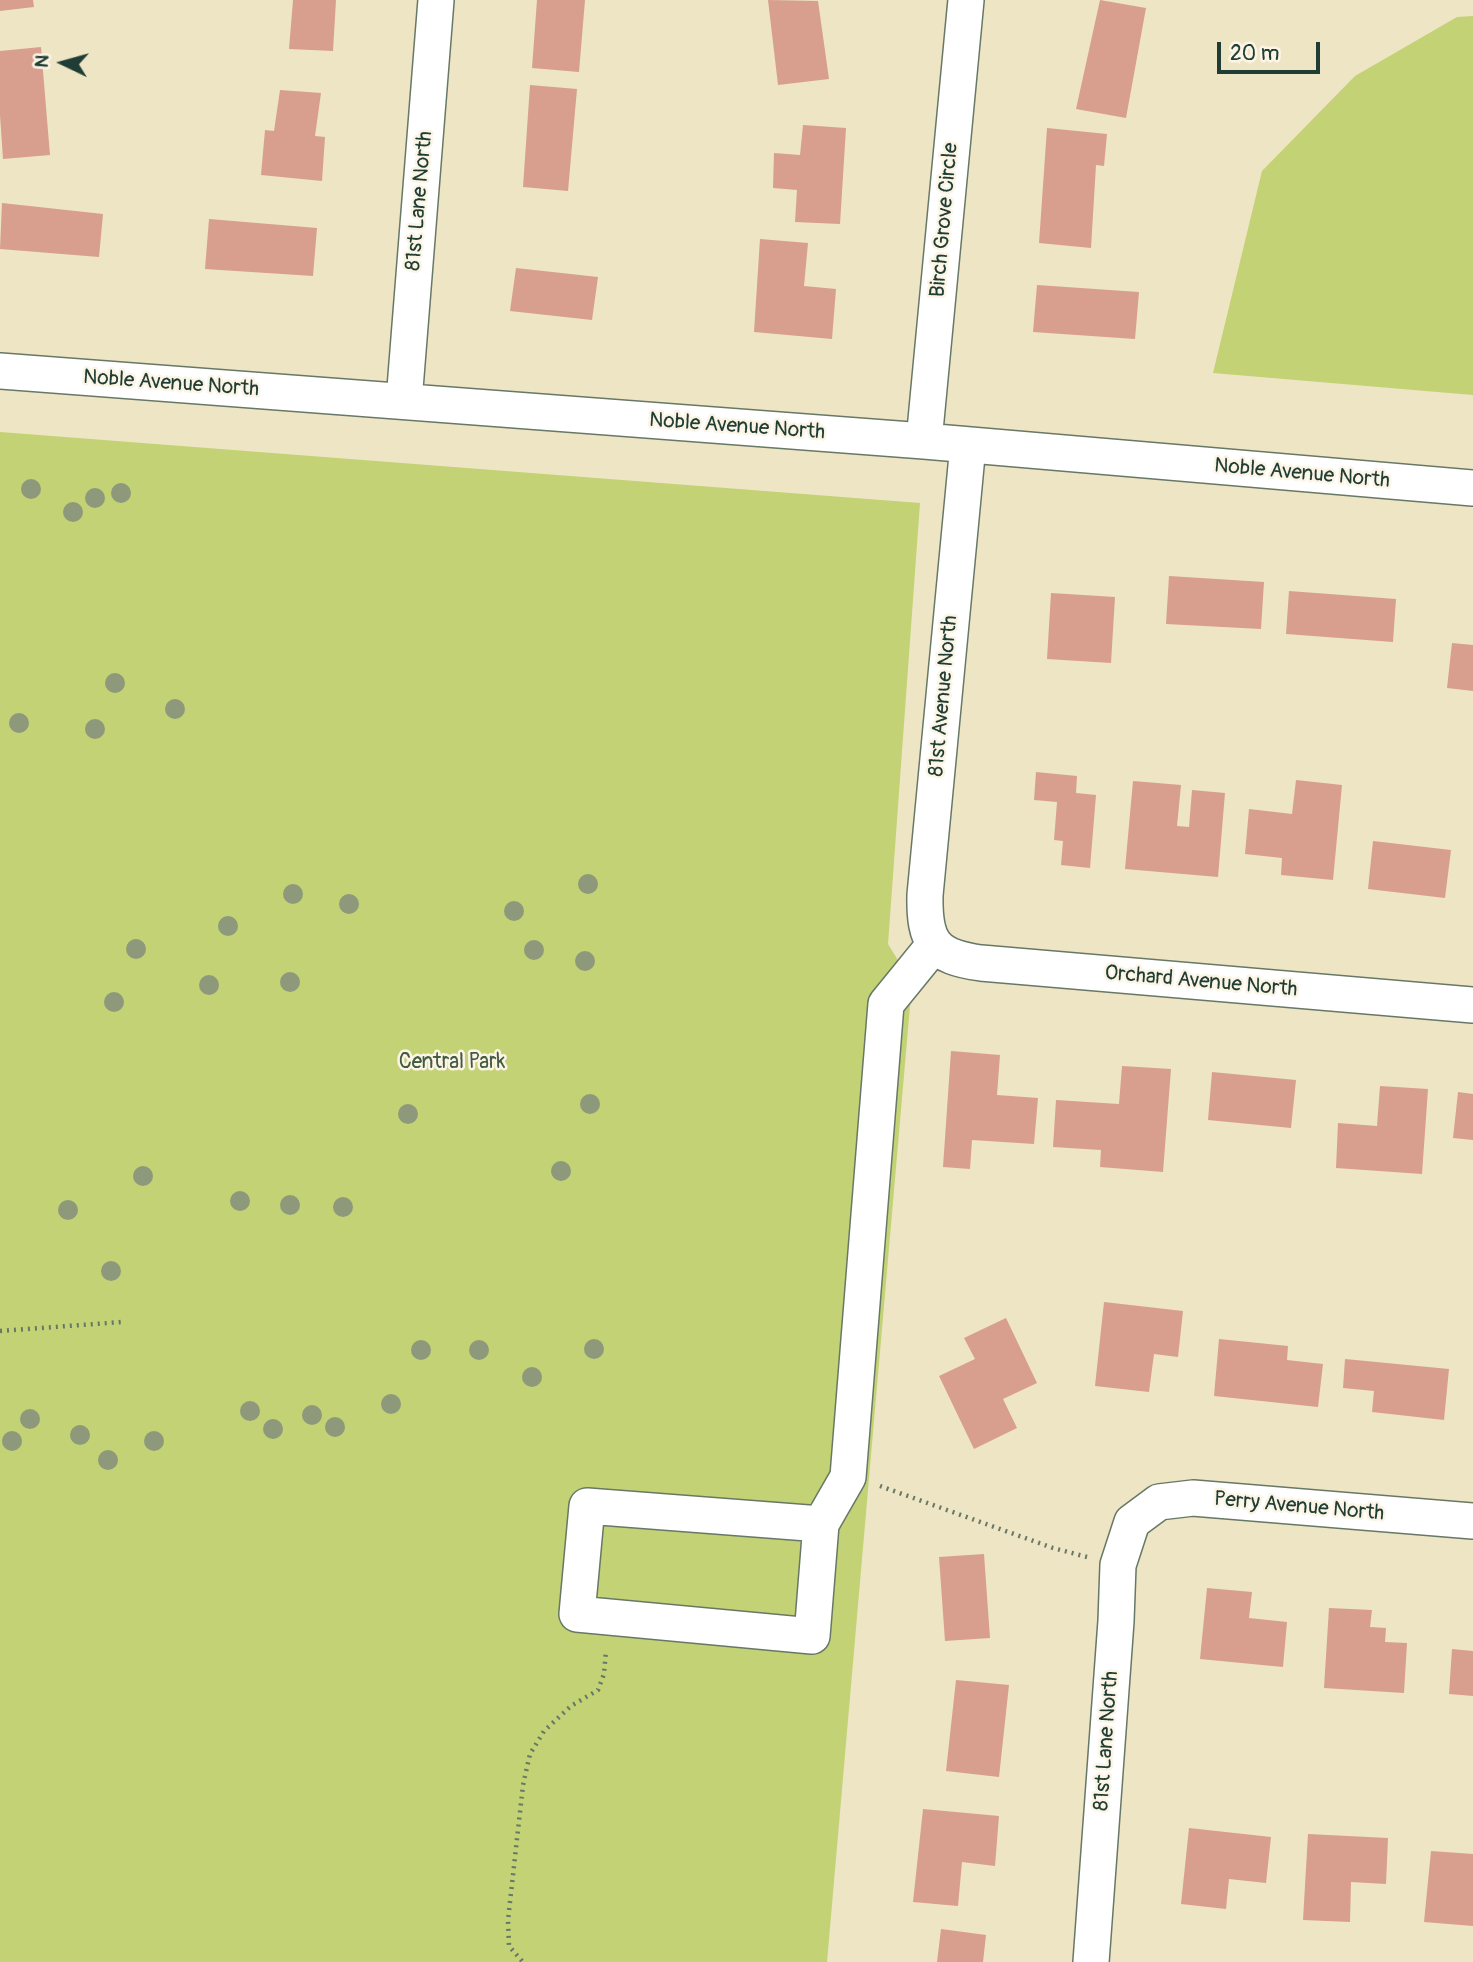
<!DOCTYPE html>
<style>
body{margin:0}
#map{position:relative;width:1473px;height:1962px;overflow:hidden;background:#ede5c4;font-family:Pangolin,sans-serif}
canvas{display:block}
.north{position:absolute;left:28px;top:28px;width:70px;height:70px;-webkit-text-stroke:5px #fcf5e5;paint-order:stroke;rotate:275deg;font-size:19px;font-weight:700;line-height:28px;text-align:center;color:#1f3d34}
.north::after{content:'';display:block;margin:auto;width:24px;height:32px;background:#1f3d34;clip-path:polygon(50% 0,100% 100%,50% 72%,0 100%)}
.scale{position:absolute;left:1217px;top:42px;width:103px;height:32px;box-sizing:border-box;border:4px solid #1f3d34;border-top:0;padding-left:9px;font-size:21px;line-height:24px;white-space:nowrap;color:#1f3d34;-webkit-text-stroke:5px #fcf5e5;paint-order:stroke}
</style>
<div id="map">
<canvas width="1473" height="1962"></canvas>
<div class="north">N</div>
<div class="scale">20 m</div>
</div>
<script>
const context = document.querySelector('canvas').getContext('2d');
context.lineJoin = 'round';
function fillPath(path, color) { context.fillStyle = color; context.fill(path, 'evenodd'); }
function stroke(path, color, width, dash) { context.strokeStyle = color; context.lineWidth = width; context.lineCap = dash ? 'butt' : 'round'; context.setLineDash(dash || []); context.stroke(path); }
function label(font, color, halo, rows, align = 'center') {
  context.font = font + ' Pangolin,sans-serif'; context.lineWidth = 5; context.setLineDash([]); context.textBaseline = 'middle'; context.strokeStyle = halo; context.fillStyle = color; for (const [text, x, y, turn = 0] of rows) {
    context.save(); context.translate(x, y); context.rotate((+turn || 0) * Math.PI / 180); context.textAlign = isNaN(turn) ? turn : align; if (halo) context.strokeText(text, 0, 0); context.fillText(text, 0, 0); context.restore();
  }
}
fillPath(new Path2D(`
 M1473 16V395L1213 373 1262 171 1355 76 1457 17Z
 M0 432 920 503 888 944 912 983 827 1962H0Z`), '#c2d274');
fillPath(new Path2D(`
 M0 0H33L34 7 0 11Z
 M293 0H336L333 51 289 49Z
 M537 0H585L579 72 532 68Z
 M768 0 818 1 829 79 778 85Z
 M1100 0 1146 8 1126 118 1076 109Z
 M41 47 50 155 3 159 0 115V51Z
 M530 85 577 89 568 191 523 187Z
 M280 90 321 93 315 136 325 137 322 181 261 175 265 130 274 131Z
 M803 125 846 128 840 224 795 222 797 190 773 188 774 153 800 155Z
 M1047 128 1107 134 1104 166 1096 165 1091 248 1039 243Z
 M2 203 103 214 99 257 0 249Z
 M209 219 317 228 313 276 205 269Z
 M760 239 808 243 804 286 836 289 832 339 754 332Z
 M516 268 598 277 592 320 510 311Z
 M1037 285 1139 292 1135 339 1033 332Z
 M1169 576 1264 582 1261 629 1166 624Z
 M1289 591 1396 599 1393 642 1286 634Z
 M1051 593 1115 597 1111 663 1047 659Z
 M1452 643 1473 645V691L1447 688Z
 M1036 772 1077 776 1076 793 1096 795 1090 868 1061 865 1063 841 1054 840 1057 802 1034 800Z
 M1296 780 1342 785 1333 880 1281 875 1282 858 1245 854 1249 809 1292 814Z
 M1133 781 1181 785 1177 826 1189 827 1192 790 1225 793 1218 877 1125 869Z
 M1373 841 1451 850 1445 898 1368 889Z
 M951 1051 1000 1055 997 1095 1038 1098 1034 1144 972 1140 970 1169 943 1167Z
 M1122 1066 1171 1069 1163 1172 1100 1167 1101 1150 1053 1147 1056 1100 1119 1104Z
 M1212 1072 1296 1080 1291 1128 1208 1120Z
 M1380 1086 1428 1089 1422 1174 1336 1168 1338 1123 1377 1126Z
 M1458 1092 1473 1094V1140L1453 1138Z
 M1104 1302 1183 1311 1178 1357 1154 1354 1149 1392 1095 1386Z
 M1006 1318 1037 1383 1003 1399 1017 1428 974 1449 939 1376 975 1359 964 1338Z
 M1219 1339 1288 1346 1287 1360 1323 1364 1318 1407 1214 1396Z
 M1345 1359 1449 1369 1444 1420 1372 1412 1374 1391 1343 1388Z
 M984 1554 990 1638 945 1641 939 1557Z
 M1207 1588 1252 1592 1249 1618 1287 1622 1283 1667 1200 1659Z
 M1329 1608 1372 1610 1370 1627 1386 1628 1385 1642 1407 1643 1404 1693 1324 1688Z
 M1452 1649 1473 1651V1696L1449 1694Z
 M956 1680 1009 1685 999 1777 946 1771Z
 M923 1809 999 1816 995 1866 962 1862 958 1906 913 1902Z
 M1189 1828 1271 1837 1266 1883 1229 1879 1226 1909 1181 1904Z
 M1308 1834 1388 1838 1386 1884 1351 1882 1350 1922 1303 1920Z
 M1431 1851 1473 1854V1926L1424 1922Z
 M941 1929 986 1935 983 1962H937Z`), '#d89f8f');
const minor = new Path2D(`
 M0 371 924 441 1473 488
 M404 401 436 0
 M924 441 966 0
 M968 445 925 895C924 942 934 957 981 963L1473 1005
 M821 1524 812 1636 577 1614 587 1506 821 1524 848 1477 886 1004 934 945
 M1091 1962 1116 1621 1118 1565 1132 1522 1159 1502 1193 1498 1473 1521`);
stroke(minor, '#677866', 38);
stroke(new Path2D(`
 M0 1331 122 1322
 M880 1486 1053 1548 1087 1557
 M522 1961 509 1946 508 1920 523 1785 530 1754 544 1731 571 1706 598 1690 604 1674 606 1650`), '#677866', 4.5, [2, 5]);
stroke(minor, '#fff', 35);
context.fillStyle = '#8e997c';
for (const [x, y] of [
 [31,489],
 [121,493],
 [95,498],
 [73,512],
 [115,683],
 [175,709],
 [19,723],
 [95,729],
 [588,884],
 [293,894],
 [349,904],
 [514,911],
 [228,926],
 [136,949],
 [534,950],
 [585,961],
 [290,982],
 [209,985],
 [114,1002],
 [590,1104],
 [408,1114],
 [561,1171],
 [143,1176],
 [240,1201],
 [290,1205],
 [343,1207],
 [68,1210],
 [111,1271],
 [594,1349],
 [421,1350],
 [479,1350],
 [532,1377],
 [391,1404],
 [250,1411],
 [312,1415],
 [30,1419],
 [335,1427],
 [273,1429],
 [80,1435],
 [12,1441],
 [154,1441],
 [108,1460]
]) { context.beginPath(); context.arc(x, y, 10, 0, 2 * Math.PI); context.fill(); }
label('21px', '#1f3d34', '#fcf5e5', [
 ["81st Lane North",420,201,-85],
 ["Birch Grove Circle",945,220,-85],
 ["Noble Avenue North",171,384,4],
 ["Noble Avenue North",737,427,4],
 ["Noble Avenue North",1302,474,5],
 ["81st Avenue North",944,696,-85],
 ["Orchard Avenue North",1201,982,5],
 ["Perry Avenue North",1299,1507,5],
 ["81st Lane North",1107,1741,-86]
]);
label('21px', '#405b41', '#fcf5e5', [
 ["Central Park",452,1063]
]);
</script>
